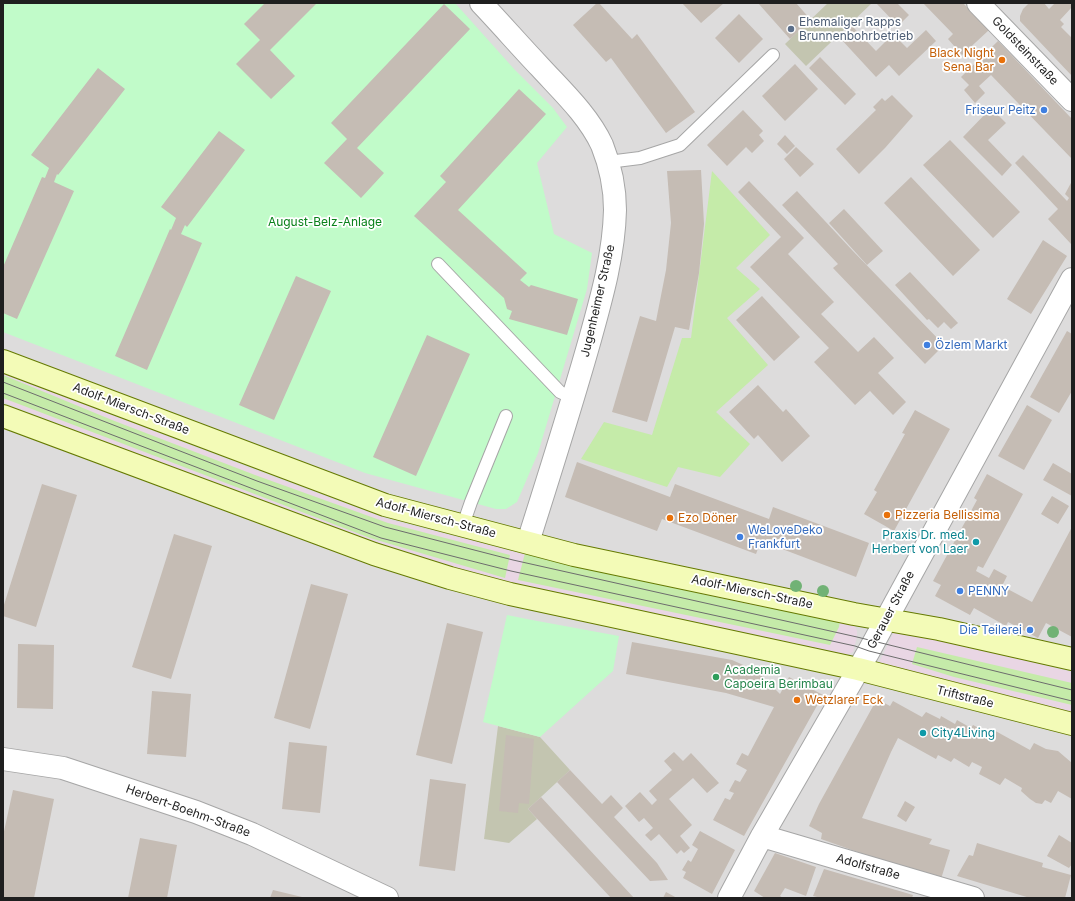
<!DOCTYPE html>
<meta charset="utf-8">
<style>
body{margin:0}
#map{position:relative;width:1075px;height:901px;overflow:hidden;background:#f0ede5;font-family:Inter,sans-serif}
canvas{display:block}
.frame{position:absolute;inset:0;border:4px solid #1f1f1f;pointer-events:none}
</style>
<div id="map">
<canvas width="1075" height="901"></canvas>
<div class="frame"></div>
</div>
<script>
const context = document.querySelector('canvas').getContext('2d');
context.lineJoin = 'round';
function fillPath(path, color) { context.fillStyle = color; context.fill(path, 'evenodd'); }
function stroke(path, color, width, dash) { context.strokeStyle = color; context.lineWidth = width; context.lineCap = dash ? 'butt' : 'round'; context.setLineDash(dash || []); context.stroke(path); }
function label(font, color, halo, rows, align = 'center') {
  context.font = font + ' Inter,sans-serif'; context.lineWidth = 3.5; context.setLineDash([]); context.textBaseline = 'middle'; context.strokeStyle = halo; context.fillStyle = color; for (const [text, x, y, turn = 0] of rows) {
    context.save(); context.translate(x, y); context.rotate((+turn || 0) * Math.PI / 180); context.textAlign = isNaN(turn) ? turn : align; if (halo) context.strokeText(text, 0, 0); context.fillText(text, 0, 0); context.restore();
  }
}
fillPath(new Path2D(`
 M3 3H1072V898H3Z`), '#dddcdc');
fillPath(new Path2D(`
 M3 373 257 471 390 520 560 563 757 606 850 622 855 626 857 631V637L853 652 847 655 841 656 551 593 453 568 369 541 256 500 3 402Z
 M894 632 910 633 971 647 1072 672V715L877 667Z`), '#e9d6e4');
fillPath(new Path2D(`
 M828 3H872L806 66 785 44Z
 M498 726 540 737 570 770 528 809 537 819 509 843 484 839Z`), '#c3c5b0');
fillPath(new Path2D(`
 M712 171 770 235 736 268 760 289 727 318 768 365 716 412 750 444 720 477 678 467 667 487 581 459 604 422 652 435 682 338H691Z
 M3 375 112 420 255 475 388 523 510 555 505 578 370 538 3 398Z
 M525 553 560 563 757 606 840 620 839 627 830 645 518 580Z
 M917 647 1072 683V705L954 677 912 664Z`), '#c5eba9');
fillPath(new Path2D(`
 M3 3H455L515 70 553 108 567 127 537 163 554 234 592 253 587 289 538 453 517 502 506 509H496L365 473 3 332Z
 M507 615 532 620 619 636 613 671 540 737 483 722Z`), '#c1fbc9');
fillPath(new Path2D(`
 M265 3H317L270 50 295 76 271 99 236 64 260 40 244 24Z
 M597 3H599L632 39 637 34 695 112 666 133 611 58 606 62 573 25Z
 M682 3H724L701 23Z
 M758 3H796L811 20 790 39Z
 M876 3H900L898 4 909 15 898 26Z
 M923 3H963L989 30 962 55 948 39 953 34Z
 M1029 3H1044L1049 9 1055 3H1072V7L1060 20 1064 24 1061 27 1072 38V76L1020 21V16L1023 9Z
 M444 4 470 29 357 148 384 173 361 198 324 163 347 139 331 123Z
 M739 14 763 39 739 63 715 38Z
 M852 26 876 51 893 34 907 48 926 30 936 41 899 76 889 65 876 77 840 38Z
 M998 41 1072 119V159L991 75 979 86 985 93 975 103 964 90 969 85 961 77Z
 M820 57 856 94 845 105 809 68Z
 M795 64 818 89 785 121 762 96Z
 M98 68 125 89 58 175 57 174 54 182 74 191 17 319 3 313V267L42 177 45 178 49 168 31 155Z
 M519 89 546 114 458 210 527 273 520 280 529 287 531 285 578 299 567 335 509 319 512 311 507 309 504 298 414 216 446 182 440 176Z
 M892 95 913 116 885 148 859 174 836 149 876 110 873 107 882 98 885 101Z
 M990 109H992L1006 123 988 140 1012 165 1002 176 963 137Z
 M743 110 763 131 759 135 764 141 752 153 746 147 727 166 707 145Z
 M219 131 245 150 187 227 185 225 181 234 202 243 147 370 115 356 170 229 171 230 176 218 161 207Z
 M785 135 795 146 787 154 777 144Z
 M950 140 1020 212 993 238 923 165Z
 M796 147 814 164 800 177 784 159Z
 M1023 155 1067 201 1069 198 1065 194 1072 181 1071 244 1048 219 1058 209 1015 163Z
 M701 170 704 224 699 273 689 330 675 327 647 422 612 412 640 316 656 321 666 270 671 223 667 171Z
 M911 177 980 250 953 276 884 203Z
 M749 181 804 238 788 254 834 302 821 314 858 352 874 337 894 358 878 373 906 402 893 415 870 391 855 405 814 362 829 348 750 267 781 237 738 192Z
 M797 191 852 250 944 345 925 364 833 268 838 264 782 205Z
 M844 209 883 251 867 265 829 223Z
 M1043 240 1067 256 1031 314 1007 299Z
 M910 272 958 323 951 329 944 322 938 328 929 319 927 320 895 285Z
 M296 276 331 291 274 420 239 405Z
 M762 296 800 337 774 361 736 320Z
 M1067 331 1072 334V391L1059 413 1030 397Z
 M427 335 470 354 416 476 373 457Z
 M758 385 783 412 786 409 810 436 782 462 758 435 754 439 729 412Z
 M1027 405 1052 420 1024 470 998 456Z
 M915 410 950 429 894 531 864 514 877 492 874 490 905 434 902 433Z
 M577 462 670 497 675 484 769 519 773 507 869 543 856 577 761 541 756 554 662 519 657 531 565 497Z
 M1053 463 1072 474V496L1043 480Z
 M987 474 1023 494 983 568 978 566 976 571 989 578 994 569 1007 576 1002 586 1032 602 1072 527V637L1046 623 1038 638 1008 622 1006 626 974 608 970 615 935 596 941 585 933 581 977 500 974 498Z
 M42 484 77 495 36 627 3 616V608Z
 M1052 496 1069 506 1058 524 1041 514Z
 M174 534 212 546 171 679 132 667Z
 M311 584 348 594 310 729 274 718Z
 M447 623 483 632 452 764 416 755Z
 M632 642 732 660 757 671 780 694 789 677 823 695 744 836 713 820 725 798 730 800 734 793 729 791 735 780 740 782 747 770 736 764 742 753 748 756 774 707 726 693 626 674Z
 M18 644 54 645 53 709 17 708Z
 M152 691 191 694 186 757 147 754Z
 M877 699 890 706 893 701 922 717 926 712 940 719 941 716 955 724 957 720 971 728 973 725 988 733 990 728 1030 750 1034 743 1046 749 1058 751 1072 763V799L1058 791 1051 803 1045 800 1042 804 1036 803 1030 799 1021 791 1022 788 1005 778 1000 785 979 774 982 767 972 762 969 767 954 758 951 762 938 755 936 759 898 738 891 752 862 818 932 839 929 844 950 850 941 879 880 860 821 839 822 833 809 826 819 804Z
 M506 735 534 739 529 804 519 803 518 813 499 811Z
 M289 742 327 746 320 813 282 809Z
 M674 752 683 761 691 753 719 783 707 793 693 778 669 799 692 825 680 836 690 848 684 853 681 850 677 854 659 834 651 841 645 835 653 828 644 818 639 822 625 806 640 792 652 805 657 800 649 791 672 770 664 761Z
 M570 770 602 804 611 795 623 808 614 817 657 863 668 880 650 881 557 782Z
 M430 779 466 784 455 871 419 866Z
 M13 790 54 799 34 898H3V836Z
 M541 797 634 898H611L528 809Z
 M905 801 915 807 906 822 897 816Z
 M700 831 735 850 712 894 683 878 686 872 682 870 688 860 691 862 698 849 692 845Z
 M1059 835 1072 843V864L1069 868 1047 856Z
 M140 838 177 845 167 898H128Z
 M977 843 1043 863 1042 867 1071 875 1065 898H1030L957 876 969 855 973 856Z
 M775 853 816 867 806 896 785 888 780 896 783 898H765L754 891Z
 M824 869 913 895 912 898H821L813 896Z
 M273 890 302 897V898H270Z
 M666 892 677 898H663Z`), '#c5bcb4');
const lane = new Path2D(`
 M608 162 640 158 680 145 773 55
 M438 264 560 392 573 398
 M463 525 471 502 506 416`);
const street = new Path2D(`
 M481 3C501 24 520 46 540 67 562 91 588 115 602 145 610 165 615 188 615 210 614 255 601 300 589 343 570 410 549 476 528 542
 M978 3 1072 100
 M3 759 63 768 196 812 252 834 387 898
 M762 836 973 898
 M729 898 762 836 869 651 1072 279`);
const secondary = new Path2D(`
 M3 361 385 505 574 555 854 614 939 629 1072 659
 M3 416 374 554 450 578 510 594 858 669 1072 724`);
stroke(lane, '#a6a6a6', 14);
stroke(street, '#a6a6a6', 24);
stroke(secondary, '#657a02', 24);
stroke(lane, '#fff', 12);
stroke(street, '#fff', 22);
stroke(secondary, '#f3fbb7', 22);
stroke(new Path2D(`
 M3 382 257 481 385 527 513 560 857 637 1072 690
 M3 393 381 538 511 571 855 646 869 651 1072 701`), '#6d6d6d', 1);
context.fillStyle = '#71b275';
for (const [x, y] of [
 [796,586],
 [823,591],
 [1053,632]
]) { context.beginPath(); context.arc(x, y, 6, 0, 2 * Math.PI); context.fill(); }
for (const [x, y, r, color] of [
 [791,29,4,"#5c6f8a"],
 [1002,60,4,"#e8710a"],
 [1044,110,4,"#3f7fe0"],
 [927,345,4,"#3f7fe0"],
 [887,515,4,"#e8710a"],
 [670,518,4,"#e8710a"],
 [740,537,4,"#3f7fe0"],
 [976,542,4,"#0f9aa8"],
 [960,591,4,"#3f7fe0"],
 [1030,630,4,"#3f7fe0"],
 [716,677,4,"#2e9e5b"],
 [797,700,4,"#e8710a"],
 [923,733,4,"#0f9aa8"]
]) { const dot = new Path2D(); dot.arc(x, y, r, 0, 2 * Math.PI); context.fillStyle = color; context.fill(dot); stroke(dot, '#fff', 1.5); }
label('12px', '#4e5e75', '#fff', [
 ["Ehemaliger Rapps",799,22],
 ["Brunnenbohrbetrieb",799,36]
], 'left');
label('12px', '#1f1f1f', '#fff', [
 ["Goldsteinstraße",1025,51,46],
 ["Jugenheimer Straße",598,301,-77],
 ["Adolf-Miersch-Straße",131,409,21],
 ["Adolf-Miersch-Straße",436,518,15],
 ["Adolf-Miersch-Straße",752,592,12],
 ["Gerauer Straße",891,610,-62],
 ["Triftstraße",965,697,14],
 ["Herbert-Boehm-Straße",188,811,20],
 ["Adolfstraße",868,867,16]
]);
label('12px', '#c56008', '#fff', [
 ["Black Night",994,53,"right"],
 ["Sena Bar",994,67,"right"],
 ["Pizzeria Bellissima",895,515],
 ["Ezo Döner",678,518],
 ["Wetzlarer Eck",805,700]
], 'left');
label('12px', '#366cbe', '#fff', [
 ["Friseur Peitz",1036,110,"right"],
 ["Özlem Markt",935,345],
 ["WeLoveDeko",748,530],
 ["Frankfurt",748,544],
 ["PENNY",968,591],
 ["Die Teilerei",1022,630,"right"]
], 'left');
label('12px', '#09811a', '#fff', [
 ["August-Belz-Anlage",325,222]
]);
label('12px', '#0d838f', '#fff', [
 ["Praxis Dr. med.",968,535],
 ["Herbert von Laer",968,549],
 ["City4Living",931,733,"left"]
], 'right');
label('12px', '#27864d', '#fff', [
 ["Academia",724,670],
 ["Capoeira Berimbau",724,684]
], 'left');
</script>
